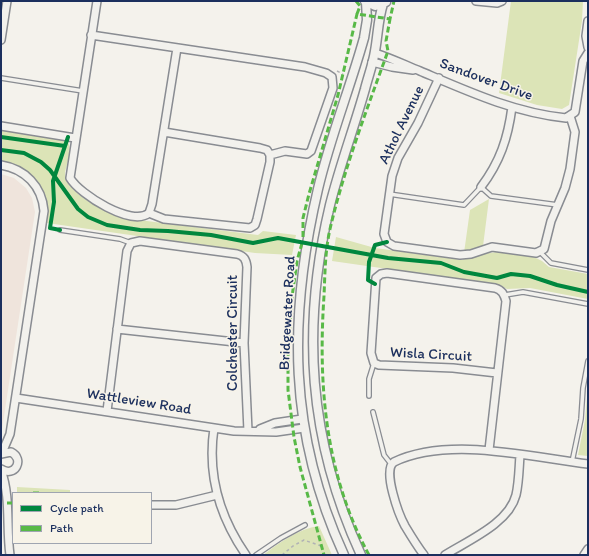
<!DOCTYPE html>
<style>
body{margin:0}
#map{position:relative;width:589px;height:556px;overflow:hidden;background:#f4f2ec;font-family:Itim,sans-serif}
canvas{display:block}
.frame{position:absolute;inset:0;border:2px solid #1b2f5e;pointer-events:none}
.legend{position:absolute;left:12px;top:492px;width:140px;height:52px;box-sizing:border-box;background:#f7f3e8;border:1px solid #9fa5b1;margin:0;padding:5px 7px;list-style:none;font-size:12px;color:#1b2f5e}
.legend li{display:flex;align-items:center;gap:8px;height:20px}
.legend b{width:20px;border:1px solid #9fa5b1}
</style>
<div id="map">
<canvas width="589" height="556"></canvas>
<div class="frame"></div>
<ul class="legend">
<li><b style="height:5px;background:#00873e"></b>Cycle path</li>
<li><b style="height:5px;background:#58b947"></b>Path</li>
</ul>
</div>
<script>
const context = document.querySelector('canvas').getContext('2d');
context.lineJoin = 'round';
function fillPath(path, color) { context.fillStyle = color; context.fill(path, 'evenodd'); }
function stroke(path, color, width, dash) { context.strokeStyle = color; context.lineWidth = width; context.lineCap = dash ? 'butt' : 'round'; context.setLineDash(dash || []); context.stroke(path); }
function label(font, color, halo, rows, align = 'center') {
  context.font = font + ' Itim,sans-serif'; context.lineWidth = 3; context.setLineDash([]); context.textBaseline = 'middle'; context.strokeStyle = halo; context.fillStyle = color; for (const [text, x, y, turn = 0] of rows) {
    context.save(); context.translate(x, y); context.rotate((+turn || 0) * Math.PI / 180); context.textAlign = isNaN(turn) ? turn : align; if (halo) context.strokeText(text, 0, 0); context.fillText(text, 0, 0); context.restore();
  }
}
fillPath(new Path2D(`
 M1 174 14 178 26 188 32 198 35 212 1 436Z`), '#efe4dc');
fillPath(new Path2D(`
 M511 1H583L582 21 569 105 562 109 537 105 499 93Z
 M1 129 67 141C74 149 66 164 65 174 65 193 108 213 123 218L258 235 263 231 296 235 292 255 255 253 47 223C51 191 33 167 1 161Z
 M489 199 482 254 497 252 534 257 542 261 549 267 588 274V299L530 288 507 289 500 285 332 261 336 237 375 248 463 260 470 210Z
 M588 386V456L578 455 585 420Z
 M17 487 70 490V493H17Z
 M319 526 332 555H263C279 543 298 529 319 526Z`), '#dce4b7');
const service = new Path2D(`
 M1 78 83 91
 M389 194 464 205 481 187 491 196 558 205
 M60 230 120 239 131 243
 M540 252 551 263 588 270
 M505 295 523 292 588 304
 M369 396V379L374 363
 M373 412 384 455 391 464
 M572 462 581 419 583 388 588 361
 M256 555 281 538 305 525`);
const minor = new Path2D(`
 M97 1 70 178C80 195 132 227 149 213
 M476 1 497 3 502 1
 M588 21 586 36 588 47
 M91 35 305 67 326 73 332 77 333 88 311 151 307 154 285 151 270 155
 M1 40 7 1
 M375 53C391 58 405 65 420 71 467 91 515 113 566 118L575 112 583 61 588 53
 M372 62 392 67 413 70
 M439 78 418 123 398 158 392 176 384 234 387 242 394 246 460 255 471 254 492 247 536 253 544 249 551 221 565 188 570 169 575 132 570 116
 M1 126 75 138
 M1 165C25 169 42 186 44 211L10 434 2 453
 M481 187C500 162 508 138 512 107
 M149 213 164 219 250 228 255 225 257 219 270 162V155L267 150 260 148 164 132
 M149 213 152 204 177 48
 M117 329 244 343
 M16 398 234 431 276 432 304 428
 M107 411 127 251 131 243 140 241 237 254C244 256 246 259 247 267L244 343 248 431
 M214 428C207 475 219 516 246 555
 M260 429 275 423 302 419
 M489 450 506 301C504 294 502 290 495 288L387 273 381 274 376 278 371 353 374 363 379 365 453 368 497 373
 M1 454 11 452C25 459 15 478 1 469
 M1 470C11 497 6 527 10 555
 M151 505H176L217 495
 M424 555C417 546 411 536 405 526 399 515 382 470 394 462 449 436 530 457 588 464
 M445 555C469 540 509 523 516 495 519 482 519 468 520 455
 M584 555 588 549`);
const tertiary = new Path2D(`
 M365 1 375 6 386 2
 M344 555C288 433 288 317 318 189 330 138 350 88 364 38L367 20 366 2
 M361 555C308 440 301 327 330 205 340 165 354 128 365 89 368 77 373 64 375 51 378 35 378 19 383 4`);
stroke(service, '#898c92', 6);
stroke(minor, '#898c92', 10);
stroke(tertiary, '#898c92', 11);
stroke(new Path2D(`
 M337 71 343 74
 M282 555 293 546 304 540 321 546`), '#b1b2b5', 1.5, [3, 3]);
stroke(service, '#f2f1ed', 3.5);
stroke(minor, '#f2f1ed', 7);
stroke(tertiary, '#f2f1ed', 8);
stroke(new Path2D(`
 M356 1 360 6 357 14 390 19 394 1
 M303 237V218L309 194 338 95 357 14
 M302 243 297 261 292 297 288 351V390L294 437 300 467 324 555
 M33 493H40
 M7 503H13
 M369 555C325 474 318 385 324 296 325 273 325 252 330 229 344 169 367 109 388 51L386 41 390 19`), '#58b947', 3, [6, 3]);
stroke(new Path2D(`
 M1 137 65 146 68 137
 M1 150 24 153 41 162 50 170 78 209 88 217 107 225 140 230 168 231 211 235 253 243 278 238 388 258 441 263 464 272 497 278 511 274 530 276 557 285 588 292
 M60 230 50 228 54 202 53 181 65 146
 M375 284 368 280 369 262 375 245 387 242`), '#00873e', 4);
label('15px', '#1b2f5e', '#f7f3e8', [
 ["Sandover Drive",486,80,20],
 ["Athol Avenue",402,125,-64],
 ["Bridgewater Road",288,313,-87],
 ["Colchester Circuit",233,333,-90],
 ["Wisla Circuit",431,355,3],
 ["Wattleview Road",139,402,9]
]);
</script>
